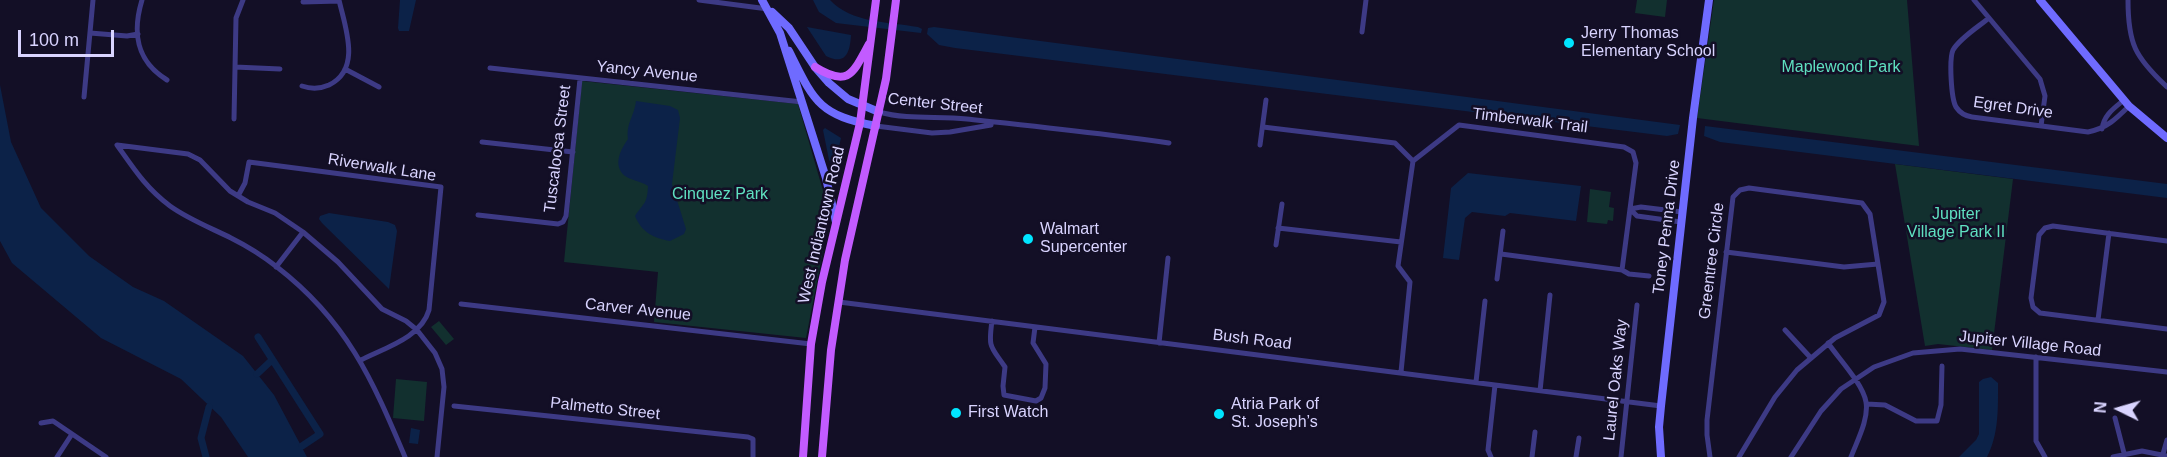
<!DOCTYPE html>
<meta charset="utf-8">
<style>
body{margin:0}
#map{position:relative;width:2167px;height:457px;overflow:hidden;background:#130f26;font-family:Arial,sans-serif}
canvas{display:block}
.north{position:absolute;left:2089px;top:379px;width:60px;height:60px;-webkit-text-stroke:4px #130f26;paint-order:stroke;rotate:275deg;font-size:16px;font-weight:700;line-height:24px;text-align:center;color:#d9d4ff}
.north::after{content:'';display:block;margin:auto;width:21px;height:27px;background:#d9d4ff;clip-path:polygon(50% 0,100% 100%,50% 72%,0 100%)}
.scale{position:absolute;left:18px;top:30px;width:96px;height:27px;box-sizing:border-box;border:3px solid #d9d4ff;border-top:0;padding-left:8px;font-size:18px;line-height:21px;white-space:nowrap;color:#d9d4ff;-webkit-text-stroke:4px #130f26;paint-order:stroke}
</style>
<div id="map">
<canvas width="2167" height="457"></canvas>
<div class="north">N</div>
<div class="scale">100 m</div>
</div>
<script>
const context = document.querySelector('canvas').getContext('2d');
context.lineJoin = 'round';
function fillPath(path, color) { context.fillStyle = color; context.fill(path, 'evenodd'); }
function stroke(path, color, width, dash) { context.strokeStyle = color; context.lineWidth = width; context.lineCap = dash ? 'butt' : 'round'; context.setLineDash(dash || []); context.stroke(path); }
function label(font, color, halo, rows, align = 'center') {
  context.font = font + ' Arial,sans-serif'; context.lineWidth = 5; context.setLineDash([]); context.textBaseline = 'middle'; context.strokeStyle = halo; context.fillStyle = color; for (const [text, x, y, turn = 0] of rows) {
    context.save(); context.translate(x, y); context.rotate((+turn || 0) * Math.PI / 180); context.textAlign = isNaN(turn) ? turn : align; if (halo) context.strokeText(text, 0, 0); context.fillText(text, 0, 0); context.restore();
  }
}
fillPath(new Path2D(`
 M1637 0H1667L1665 17 1635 13Z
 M1714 0H1907L1919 146 1697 118Z
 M582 81 798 104 830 215 806 338 654 322 658 272 564 262Z
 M1895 164 2013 179 1992 350 1938 344 1925 346Z
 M1590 189 1611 192 1609 207 1614 208 1613 221 1608 220 1607 224 1587 222Z
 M439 321 454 339 446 345 431 327Z
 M396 379 427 382 424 421 393 418Z`), '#12302f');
fillPath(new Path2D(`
 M400 0H416L409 31H399L398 28Z
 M813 0H830C851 23 889 22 918 27L922 29 921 33 836 23 819 12Z
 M807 27 851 35C850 52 846 66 826 56Z
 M934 27 1680 125 1678 134 1667 136 955 48 939 45 927 34 928 28Z
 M0 85 11 142 41 208 89 256 133 287 164 301 243 356 274 395 307 457H248L221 417 181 379 101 338 12 263 0 241Z
 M636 101 670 106 678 110 680 118 672 184 686 229 684 234 670 241C654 238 642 233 635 216 644 202 647 205 648 186 641 181 630 180 625 176 612 165 621 149 628 139 626 123 634 117 636 101Z
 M1705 126 2167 184V198L1720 142 1704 136Z
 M825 128 841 138 835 164 831 163 829 160 823 130Z
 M1468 173 1581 186 1576 221 1510 213 1505 216 1472 212 1465 218 1459 260 1443 258 1451 188Z
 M329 213 388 222 395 225 397 231 389 289 322 223 319 219 320 216Z
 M1991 377 1998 383C1998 408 1999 434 1987 457H1959L1976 440 1979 434V382L1983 379Z
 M411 428 420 430 418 444 409 443Z`), '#0c2248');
stroke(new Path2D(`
 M258 337 320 434 302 446
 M257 374 272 360
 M206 457 201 438 209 407`), '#0c2248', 7);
stroke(new Path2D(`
 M142 0C132 33 136 61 167 80
 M699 0 768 9
 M1974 0 2040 79 2045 96 2041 126
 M2128 0C2128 44 2135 57 2167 87
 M303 2 339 1
 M1989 18C1978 27 1960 38 1953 50 1949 59 1951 98 1956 107 1960 113 1965 116 1972 117L2088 132C2107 128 2116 119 2129 106
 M1362 32 1366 0
 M90 33 127 36 138 34
 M235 67 280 69
 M490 68 802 102
 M345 69 379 87
 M302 86C311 89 320 89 329 85 362 69 345 27 339 0
 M84 97 93 0
 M879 112C908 120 937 116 967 119 1034 126 1102 133 1169 143
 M234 119 236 18 243 0
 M876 126 932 133 950 132 991 125
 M1263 127 1395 143 1413 161
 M2102 129C2104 115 2113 109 2124 100
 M482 142 573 152
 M1260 145 1266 100
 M238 196 245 183 249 162 441 187 429 310C421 338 384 348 361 360
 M478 215 558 224 563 222 566 216 580 79
 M1681 222 1637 216 1630 209 1641 207 1682 212
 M1278 228 1401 242
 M2167 241 2053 226 2045 228 2039 235 2031 298 2033 307 2040 313 2167 329
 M1276 245 1282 204
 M1726 252 1844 267 1878 264
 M1501 254 1622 270 1629 274 1649 276
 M276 267 303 232
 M1497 279 1503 231
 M839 302 1661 406
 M461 304 811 344
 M2098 320 2109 233
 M992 321C988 349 991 346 1005 367L1003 386 1004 395 1036 401 1041 398 1045 388 1046 364 1033 343 1035 327
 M1785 330 1810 357
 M1159 343 1168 258
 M1828 343C1839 359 1863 384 1866 402 1869 419 1857 441 1851 457
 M2036 357V441L2045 457
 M1401 372 1410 282 1398 266 1413 161 1459 125 1624 147 1633 152 1636 163 1622 270
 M1476 382 1485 301
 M1540 391 1550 295
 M1867 404 1885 405 1916 421H1937L1941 405 1942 366
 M454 406 748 437 753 439V457
 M2115 418 2124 453
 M41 423 53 421 106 457
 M2163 454 2167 440
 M57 457 72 434
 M405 457C372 379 347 321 277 267 263 256 247 246 231 238 211 228 188 219 170 206 146 188 134 169 117 145L188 154 200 160 230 191 248 202 275 213 303 232 338 262 382 309 406 321 417 330 435 353 442 369 444 387 437 457
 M1491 457 1488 450 1495 385
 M1532 457 1535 432
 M1576 457 1579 438
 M1621 457 1637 305
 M1710 457 1707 435V420L1733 197 1740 190 1749 188 1862 203 1870 214 1884 302 1879 315 1835 338 1797 370 1775 397 1739 457
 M1791 457 1821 411 1841 389 1874 367 1913 353 1960 349 2167 372
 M2113 457 2142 451 2167 456`), '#3d3a85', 5);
stroke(new Path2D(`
 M762 0 780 33 826 178 836 222
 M2040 0 2129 106 2167 138
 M772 12 789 28 815 67 829 83 848 99 879 112
 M789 51C814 101 818 115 876 126
 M1661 457 1659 427 1661 406 1693 118 1709 0`), '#6f6bff', 8);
stroke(new Path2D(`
 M815 67C849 88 853 73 869 44
 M803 457 811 344 822 282 860 123 876 0
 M822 457 831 350 845 260 886 79 896 0`), '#c25bff', 8);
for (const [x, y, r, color] of [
 [1569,43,6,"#00e5ff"],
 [1028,239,6,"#00e5ff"],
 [956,413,6,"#00e5ff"],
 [1219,414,6,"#00e5ff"]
]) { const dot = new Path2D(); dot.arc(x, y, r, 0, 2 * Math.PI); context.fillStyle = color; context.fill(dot); stroke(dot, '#130f26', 2); }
label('16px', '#d9d4ff', '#130f26', [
 ["Jerry Thomas",1581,34],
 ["Elementary School",1581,52],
 ["Walmart",1040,230],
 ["Supercenter",1040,248],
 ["Atria Park of",1231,405],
 ["St. Joseph’s",1231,423],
 ["First Watch",968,413]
], 'left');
label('16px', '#5fe0c0', '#130f26', [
 ["Maplewood Park",1841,68],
 ["Cinquez Park",720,195],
 ["Jupiter",1956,215],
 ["Village Park II",1956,233]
]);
label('16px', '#d9d4ff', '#130f26', [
 ["Yancy Avenue",647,72,6],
 ["Center Street",935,104,6],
 ["Egret Drive",2013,108,8],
 ["Timberwalk Trail",1530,121,7],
 ["Tuscaloosa Street",558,149,-83],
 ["Riverwalk Lane",382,168,9],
 ["West Indiantown Road",822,225,-77],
 ["Toney Penna Drive",1667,227,-83],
 ["Greentree Circle",1712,261,-83],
 ["Carver Avenue",638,310,6],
 ["Bush Road",1252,340,7],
 ["Jupiter Village Road",2030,344,6],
 ["Laurel Oaks Way",1616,380,-84],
 ["Palmetto Street",605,409,6]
]);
</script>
